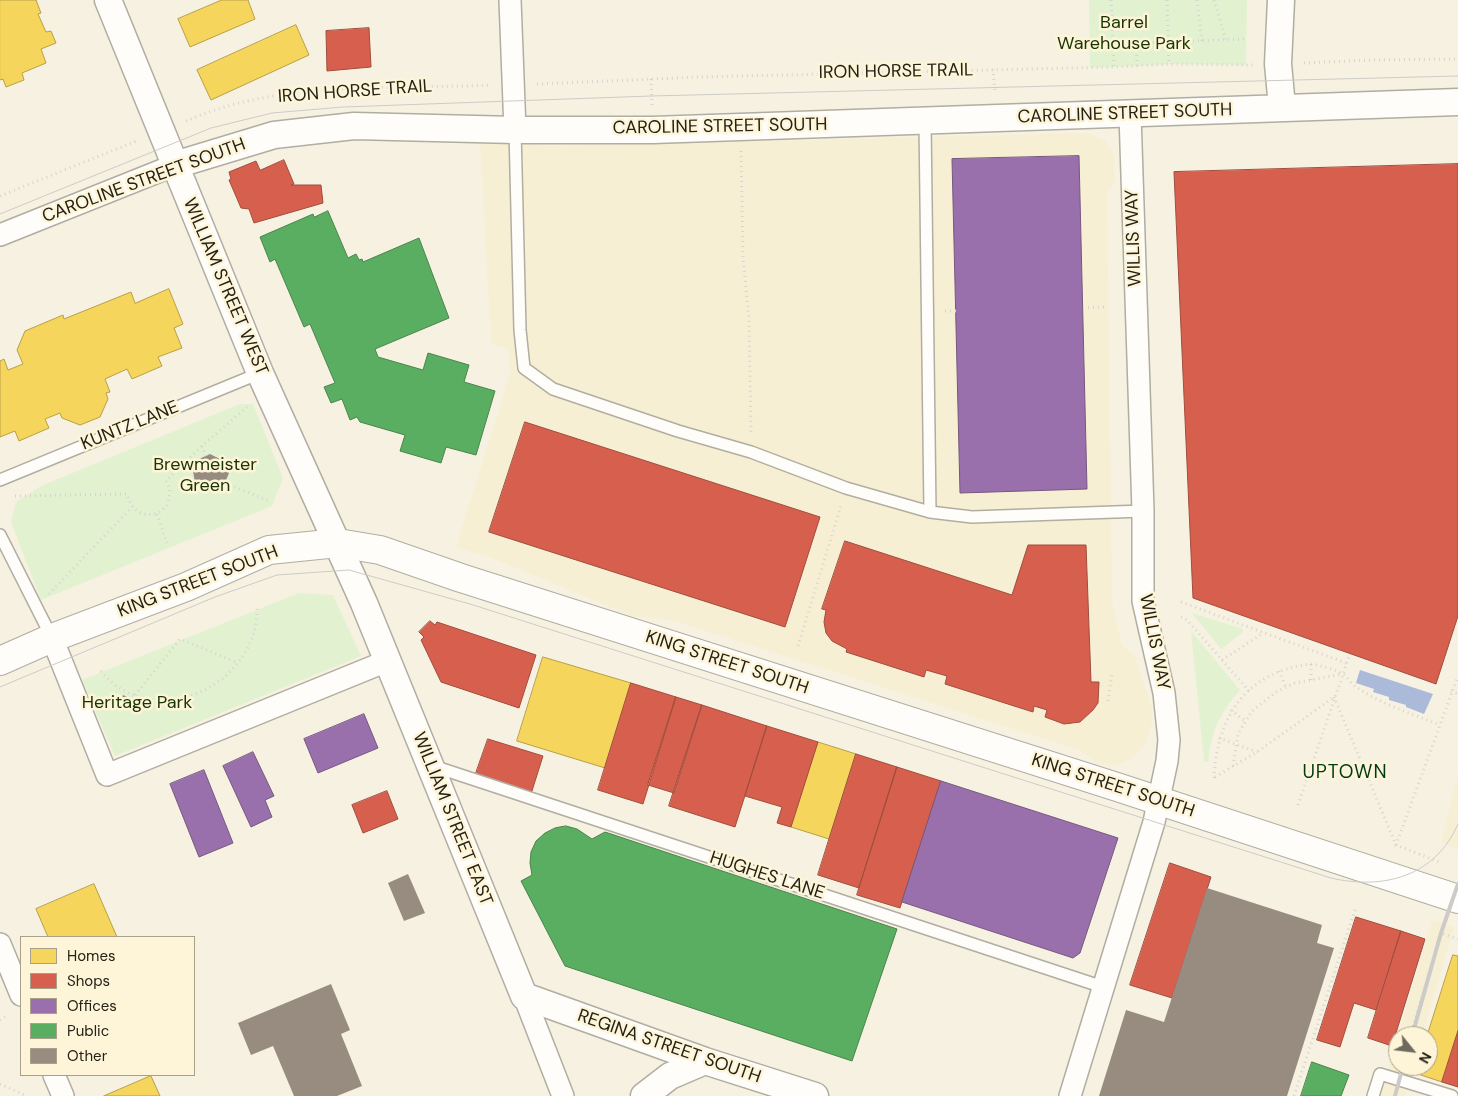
<!DOCTYPE html>
<style>
body{margin:0}
#map{position:relative;width:1458px;height:1096px;overflow:hidden;background:#f6f1e1;font-family:"DM Sans",sans-serif}
canvas{display:block}
.legend{position:absolute;left:20px;top:936px;width:175px;height:140px;box-sizing:border-box;background:#fef5d9;border:1px solid #a7a08b;margin:0;padding:6px 9px;list-style:none;font-size:15px;color:#242117}
.legend li{display:flex;align-items:center;gap:10px;height:25px}
.legend b{width:25px;border:1px solid #a7a08b}
.north{position:absolute;left:1388px;top:1026px;width:50px;height:50px;box-sizing:border-box;background:#fef5d9;border:1px solid #a7a08b;border-radius:50%;rotate:119deg;font-size:14px;font-weight:700;line-height:20px;text-align:center;color:#242117}
.north::after{content:'';display:block;margin:auto;width:18px;height:22px;background:#6e6a5e;clip-path:polygon(50% 0,100% 100%,50% 72%,0 100%)}
</style>
<div id="map">
<canvas width="1458" height="1096"></canvas>
<ul class="legend">
<li><b style="height:14px;background:#f6d55c"></b>Homes</li>
<li><b style="height:14px;background:#d6604d"></b>Shops</li>
<li><b style="height:14px;background:#9970ab"></b>Offices</li>
<li><b style="height:14px;background:#5aae61"></b>Public</li>
<li><b style="height:14px;background:#988c81"></b>Other</li>
</ul>
<div class="north">N</div>
</div>
<script>
const context = document.querySelector('canvas').getContext('2d');
context.lineJoin = 'round';
function fillPath(path, color) { context.fillStyle = color; context.fill(path, 'evenodd'); }
function stroke(path, color, width, dash) { context.strokeStyle = color; context.lineWidth = width; context.lineCap = dash ? 'butt' : 'round'; context.setLineDash(dash || []); context.stroke(path); }
function label(font, color, halo, rows, align = 'center') {
  context.font = font + ' "DM Sans",sans-serif'; context.lineWidth = 5; context.setLineDash([]); context.textBaseline = 'middle'; context.strokeStyle = halo; context.fillStyle = color; for (const [text, x, y, turn = 0] of rows) {
    context.save(); context.translate(x, y); context.rotate((+turn || 0) * Math.PI / 180); context.textAlign = isNaN(turn) ? turn : align; if (halo) context.strokeText(text, 0, 0); context.fillText(text, 0, 0); context.restore();
  }
}
fillPath(new Path2D(`
 M1087 133 1105 141 1114 155 1115 183 1107 192 1112 602 1122 646 1134 654 1152 708V723L1145 744 1131 759 1115 765 1098 764 1079 750 675 621 632 616 490 557 456 547 511 371 508 349 491 344 480 140 549 146Z
 M1458 774V849L1441 842Z
 M1432 920 1454 927 1422 1036H1398V1066H1413L1405 1096H1380Z`), '#f7efd4');
fillPath(new Path2D(`
 M1089 0H1247L1246 65 1169 64 1090 68Z
 M240 404H253L283 478 272 506 41 600 11 522 16 502 41 486Z
 M299 593 333 595 361 656 115 756 82 680Z
 M1192 613 1243 629 1242 633 1221 649Z
 M1191 631 1240 690C1219 714 1212 730 1208 762L1204 761Z`), '#e2f2d0');
fillPath(new Path2D(`
 M1360 670 1433 694 1424 714 1406 707V705L1389 700V697L1373 692 1374 689 1356 683Z`), '#abbad8');
const homes = new Path2D(`
 M0 0H36L41 13 38 14 46 32 51 31 56 43 41 49 46 63 22 73 24 80 6 87 3 79 0 80Z
 M222 0H248L255 19 190 47 178 19Z
 M296 25 309 55 211 100 197 70Z
 M169 289 183 324 174 328 182 348 158 357 162 366 132 379 127 369 105 379 110 392 106 393 108 399 100 417 80 425 62 418 60 413 45 419 49 428 19 441 15 431 0 437V361L4 359 8 370 23 364 17 350 25 331 63 315 64 319 131 292 135 303Z
 M543 657 631 683 605 768 517 741Z
 M818 742 856 754 829 839 791 827Z
 M94 884 117 937H48L36 909Z
 M1453 955 1458 956V1031L1442 1082 1415 1073 1418 1066H1428L1427 1036Z
 M151 1076 160 1096H104Z`);
fillPath(homes, '#f6d55c');
stroke(homes, '#b79f47', 1);
const shops = new Path2D(`
 M369 28 371 67 327 71 326 31Z
 M284 160 294 184 291 185H321L323 203 254 223 249 209 241 208 229 180 231 179 229 172 256 161 260 170Z
 M1458 164V616L1436 684 1193 598 1174 172Z
 M525 422 820 517 785 627 489 532Z
 M845 541 1012 595 1028 545H1086L1091 682H1099L1098 703 1093 710 1080 722 1064 724 1045 717 1047 710 1034 706 1033 712 945 684 947 676 926 670 924 677 846 652 847 649 832 641 826 633 824 622 826 610 822 609Z
 M430 621 435 625 437 622 536 655 519 708 441 682 421 640 424 637 419 632Z
 M631 683 676 697 643 804 598 790Z
 M676 697 702 705 674 793 648 785Z
 M702 705 767 726 735 827 669 806Z
 M767 726 818 742 791 827 777 823 782 807 745 796Z
 M488 739 543 756 531 794 475 776Z
 M856 754 897 767 859 888 818 875Z
 M897 767 941 781 900 908 857 895Z
 M387 791 398 819 363 833 352 805Z
 M1170 863 1211 877 1172 998 1130 985Z
 M1356 917 1401 931 1376 1010 1354 1003 1340 1047 1317 1040Z
 M1401 931 1425 939 1392 1046 1368 1038Z
 M1458 1031V1087L1442 1082Z`);
fillPath(shops, '#d6604d');
stroke(shops, '#a14d3d', 1);
const offices = new Path2D(`
 M1079 156 1087 489 960 493 952 159Z
 M364 714 378 748 318 773 304 739Z
 M253 752 274 796 265 800 272 817 251 827 223 766Z
 M204 770 233 843 199 857 170 784Z
 M941 781 1118 838 1080 953 1073 958 902 902Z`);
fillPath(offices, '#9970ab');
stroke(offices, '#76587f', 1);
const public = new Path2D(`
 M328 211 348 258 356 254 359 260 362 259 363 262 419 238 449 318 375 349 378 357 423 370 428 353 469 365 464 382 495 391 476 455 446 447 441 463 400 451 405 435 360 422 357 417 350 420 342 399 331 403 324 387 335 383 310 324 304 327 275 259 270 262 260 237 313 214 314 217Z
 M566 826 577 829 592 839 605 832 897 929 852 1061 565 966 521 881 532 875 530 863 531 852 536 841 545 833 555 828Z
 M1312 1062 1349 1075 1341 1096H1301Z`);
fillPath(public, '#5aae61');
stroke(public, '#4a844b', 1);
fillPath(new Path2D(`
 M210 454 224 461 229 473 222 490 208 492 195 484 193 470 199 459Z
 M123 695 134 700 129 710 119 705Z
 M408 874 425 913 404 921 388 883Z
 M1207 888 1322 925 1317 943 1334 948 1287 1096H1099L1126 1010 1164 1022Z
 M331 984 350 1030 341 1034 362 1086 337 1096H294L273 1046 251 1055 238 1023Z`), '#988c81');
const service = new Path2D(`
 M925 122 930 512
 M515 130 520 330 524 368 553 389 678 431 751 452 846 488 930 512 972 517 1143 511
 M0 480 260 373
 M0 535 52 638
 M433 766 1103 987
 M1373 1096 1380 1074 1452 1096`);
const minor = new Path2D(`
 M510 0 515 130
 M0 235 175 165
 M52 638 107 775 387 661
 M0 944 21 995
 M524 996 563 1096
 M54 1075 63 1096
 M1070 1096 1154 822 1167 761 1169 740 1164 693 1143 601V511L1130 114`);
const tertiary = new Path2D(`
 M108 0 260 373 364 603 524 996 705 1061 815 1096
 M1281 0 1278 64 1282 107
 M175 165 274 135 354 126 515 130H653L1458 102
 M644 1096 670 1076 705 1061`);
const secondary = new Path2D(`
 M0 661 52 638 186 587 269 550 338 543 380 550 461 578 1117 787 1458 899`);
stroke(service, '#b1ada1', 14);
stroke(minor, '#b1ada1', 24);
stroke(tertiary, '#b1ada1', 29);
stroke(secondary, '#b1ada1', 30);
stroke(new Path2D(`
 M1111 0 1114 67
 M1167 0 1169 64
 M1197 0 1202 41
 M1214 0 1226 40
 M1304 63 1373 60 1458 59
 M1137 66 1136 43 1246 39
 M993 69 995 93
 M651 79 652 106
 M537 84 700 77 1114 67 1169 64 1253 65
 M186 121C282 79 389 90 491 85
 M741 151 743 257 749 320 751 432
 M0 196 139 140
 M1083 308 1104 307
 M945 311H956
 M202 446 206 456
 M225 483 269 501
 M15 496 127 494C132 516 154 522 168 504L170 489 166 481 202 446 247 407
 M157 514 167 543
 M49 594 132 507
 M1181 602 1346 663
 M1181 617 1187 620 1249 691
 M798 646 841 506
 M1222 660 1263 633
 M1311 664V680
 M101 671C152 735 258 686 257 608
 M1279 671 1286 687
 M1451 691 1458 694
 M135 695 180 639 238 663
 M1334 697 1396 845 1442 863
 M1108 701 1112 674
 M1231 710 1245 721
 M1219 738 1257 752
 M1233 766 1238 734 1251 712 1276 692 1295 683 1342 674
 M1215 777 1257 752 1334 697
 M1214 778C1216 731 1235 686 1284 670 1296 666 1309 662 1321 666 1328 668 1337 670 1343 674 1348 677 1351 684 1356 687 1381 704 1412 714 1440 725
 M1298 805 1350 654
 M1396 845 1458 676
 M0 1020 6 1016
 M1410 1036 1441 933 1458 939
 M0 1084 27 1096
 M1294 1096 1356 907`), '#d6d4d0', 3, [1, 4]);
stroke(service, '#fefdfa', 11);
stroke(minor, '#fefdfa', 21);
stroke(tertiary, '#fefdfa', 26);
stroke(secondary, '#fefdfa', 28);
stroke(new Path2D(`
 M0 214 211 128 272 113 343 107 651 96 1458 76
 M0 687 215 597 277 575 349 570 470 604 1331 878C1383 890 1435 877 1458 824`), '#cccbc7', 1);
stroke(new Path2D(`
 M1412 1036 1441 933 1458 884
 M1395 1096 1403 1066`), '#cccbc7', 4);
label('18px', '#173500', '#fef5d9', [
 ["Barrel",1124,23],
 ["Warehouse Park",1124,44],
 ["Brewmeister",205,465],
 ["Green",205,486],
 ["Heritage Park",137,703]
]);
label('18px', '#242117', '#fef5d9', [
 ["IRON HORSE TRAIL",896,72,-1],
 ["IRON HORSE TRAIL",355,92,-4],
 ["CAROLINE STREET SOUTH",1125,114,-2],
 ["CAROLINE STREET SOUTH",720,127,-1],
 ["CAROLINE STREET SOUTH",144,181,-20],
 ["WILLIS WAY",1134,238,-92],
 ["WILLIAM STREET WEST",225,287,67],
 ["KUNTZ LANE",130,426,-22],
 ["KING STREET SOUTH",198,582,-21],
 ["WILLIS WAY",1154,642,79],
 ["KING STREET SOUTH",727,663,18],
 ["KING STREET SOUTH",1113,786,18],
 ["WILLIAM STREET EAST",452,819,68],
 ["HUGHES LANE",767,876,18],
 ["REGINA STREET SOUTH",669,1047,19]
]);
context.letterSpacing = '1px';
label('19px', '#003a1a', '#fef5d9', [
 ["UPTOWN",1345,773]
]);
context.letterSpacing = '0px';
</script>
